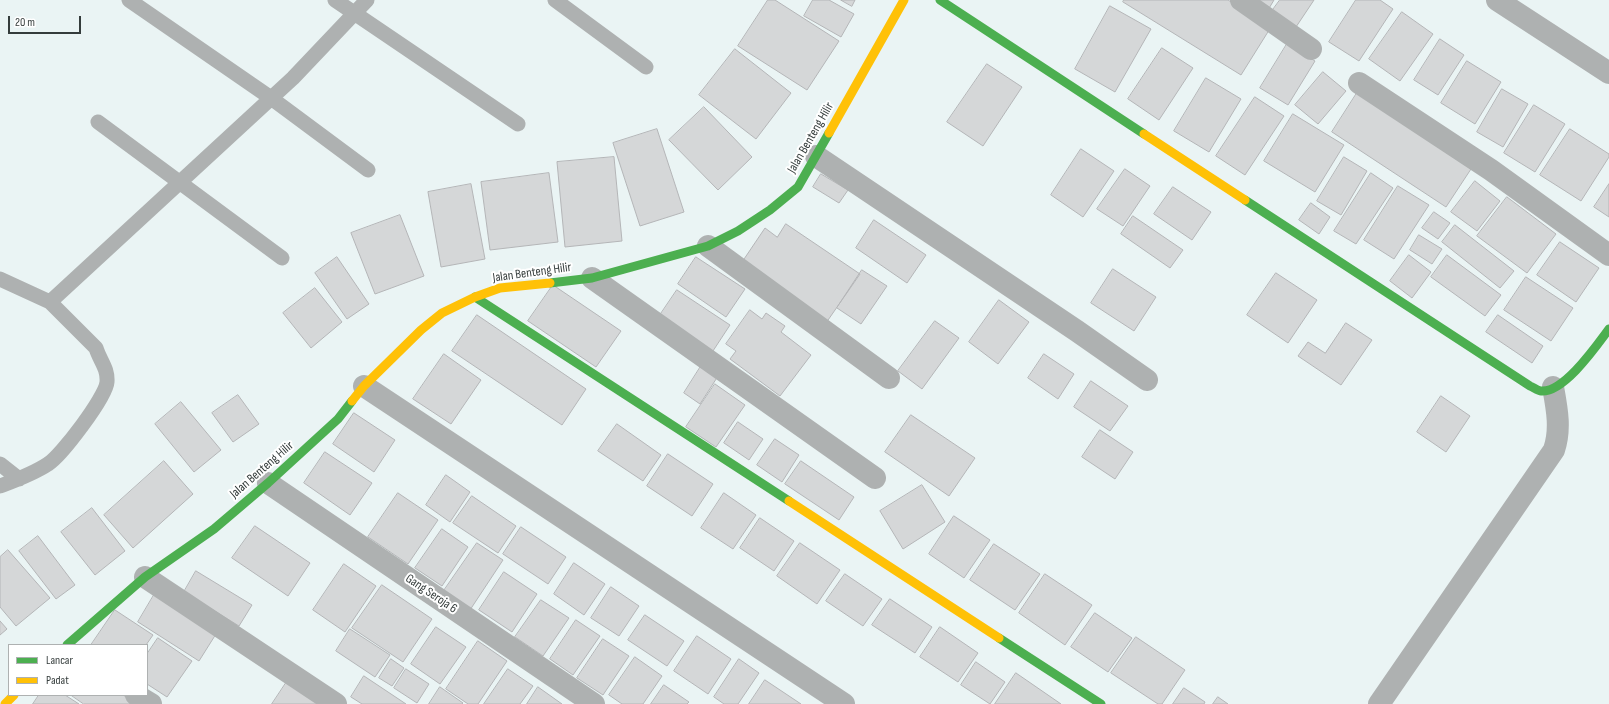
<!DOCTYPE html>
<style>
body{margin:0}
#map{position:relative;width:1609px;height:704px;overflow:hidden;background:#eaf4f4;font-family:"Sofia Sans Condensed",sans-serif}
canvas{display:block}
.legend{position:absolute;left:8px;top:644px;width:140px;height:52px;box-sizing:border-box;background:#fff;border:1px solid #aeb1b1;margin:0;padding:5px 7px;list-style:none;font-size:12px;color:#343c3b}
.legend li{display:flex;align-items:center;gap:8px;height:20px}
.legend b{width:20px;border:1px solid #aeb1b1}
.scale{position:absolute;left:8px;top:16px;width:73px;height:18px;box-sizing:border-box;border:2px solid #343c3b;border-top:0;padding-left:5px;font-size:12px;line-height:14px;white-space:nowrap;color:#343c3b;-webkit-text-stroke:3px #fff;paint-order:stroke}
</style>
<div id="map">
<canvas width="1609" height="704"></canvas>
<ul class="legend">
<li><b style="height:5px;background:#4caf50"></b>Lancar</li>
<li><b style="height:5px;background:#ffc107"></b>Padat</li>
</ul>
<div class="scale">20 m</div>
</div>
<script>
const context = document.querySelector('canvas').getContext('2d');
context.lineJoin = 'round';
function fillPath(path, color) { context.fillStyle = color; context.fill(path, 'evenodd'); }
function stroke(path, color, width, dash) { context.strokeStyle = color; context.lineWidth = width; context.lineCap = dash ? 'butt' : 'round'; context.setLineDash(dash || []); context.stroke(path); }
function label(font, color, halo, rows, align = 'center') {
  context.font = font + ' "Sofia Sans Condensed",sans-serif'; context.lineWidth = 4; context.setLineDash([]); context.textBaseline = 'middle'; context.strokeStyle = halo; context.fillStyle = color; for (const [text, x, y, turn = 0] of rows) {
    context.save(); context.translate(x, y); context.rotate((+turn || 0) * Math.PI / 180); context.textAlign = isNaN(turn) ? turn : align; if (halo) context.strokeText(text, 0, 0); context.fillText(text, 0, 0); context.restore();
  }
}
const building = new Path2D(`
 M768 0H775L839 41 807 90 738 46Z
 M813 0H829L854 14 841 37 804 16Z
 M841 0H855L852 6Z
 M1124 0H1228L1271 27 1241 75 1123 2Z
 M1252 0H1274L1268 10Z
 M1280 0H1314L1296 27 1272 11Z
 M1356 0H1380L1393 9 1359 61 1329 42Z
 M1110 6 1151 29 1115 92 1075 69Z
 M1402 12 1433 34 1400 81 1369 59Z
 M1440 39 1464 55 1438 95 1414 80Z
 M1287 44 1315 61 1288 105 1260 88Z
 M1162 48 1193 68 1159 120 1128 99Z
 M735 49 791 93 756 139 699 95Z
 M1467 61 1501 82 1475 124 1441 103Z
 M987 64 1022 87 983 146 947 122Z
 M1323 72 1346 91 1318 124 1295 105Z
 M1206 78 1241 99 1209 152 1174 131Z
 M1502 89 1528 104 1503 147 1477 132Z
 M1357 93 1471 169 1446 207 1332 132Z
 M1255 97 1284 116 1245 175 1216 156Z
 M1534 105 1565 124 1535 172 1504 153Z
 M704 107 752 157 718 190 669 140Z
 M1293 114 1344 145 1315 192 1264 161Z
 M657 129 684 212 640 226 613 143Z
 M1570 129 1609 154V157L1581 201 1540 175Z
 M1081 149 1114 171 1083 217 1051 195Z
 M614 157 622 241 565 247 557 162Z
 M1344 157 1367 171 1341 215 1317 201Z
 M1125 169 1150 186 1123 226 1097 209Z
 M549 173 558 242 490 250 481 182Z
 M1371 173 1393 188 1356 244 1334 231Z
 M821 174 848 190 839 203 813 187Z
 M1475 181 1500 201 1477 231 1451 212Z
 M471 184 485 259 441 267 428 192Z
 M1609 184V217L1594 207Z
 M1398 186 1429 205 1394 259 1364 240Z
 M1173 187 1211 212 1192 240 1154 214Z
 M1507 197 1556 234 1527 273 1477 236Z
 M1311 203 1330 217 1319 234 1299 220Z
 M1434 212 1450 223 1438 239 1422 228Z
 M400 215 424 276 375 294 351 233Z
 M1133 216 1183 250 1170 268 1121 234Z
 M874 220 926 255 907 283 856 248Z
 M786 224 860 274 826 323 740 265 765 228 777 237Z
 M1455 225 1514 271 1500 288 1442 242Z
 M1419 235 1442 249 1432 264 1410 250Z
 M1560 242 1599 268 1576 302 1537 275Z
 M1409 255 1431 272 1412 298 1390 281Z
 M1447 255 1501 295 1485 316 1431 277Z
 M337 257 369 304 347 319 315 273Z
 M696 257 745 289 726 317 678 284Z
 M1113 269 1156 297 1134 331 1091 303Z
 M862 270 887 286 861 324 837 308Z
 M1276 273 1317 300 1288 343 1247 315Z
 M1526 277 1573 308 1551 341 1504 310Z
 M553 285 621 331 596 367 528 321Z
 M315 288 342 322 311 348 283 313Z
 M677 290 730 325 709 357 656 321Z
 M999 300 1029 322 998 364 969 342Z
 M750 310 762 319 766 313 785 326 781 332 811 355 780 396 730 359 736 351 726 344Z
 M477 315 586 389 562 425 452 351Z
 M1498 315 1543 346 1532 363 1486 332Z
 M935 321 959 338 922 389 898 371Z
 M1346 323 1372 340 1341 385 1298 356 1308 342 1325 353Z
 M444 354 481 380 451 424 413 399Z
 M1044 354 1074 374 1058 399 1028 378Z
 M703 363 720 373 700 404 684 393Z
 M1091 381 1128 406 1110 431 1074 407Z
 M715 384 745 405 716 447 686 427Z
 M238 395 259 424 233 442 212 413Z
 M1441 396 1470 416 1446 452 1417 432Z
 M181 402 221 450 194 472 155 424Z
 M354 413 395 440 374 472 333 444Z
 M911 415 975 458 949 496 885 452Z
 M738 422 763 439 749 460 724 443Z
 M617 424 661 455 643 481 598 451Z
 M1100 430 1133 452 1115 479 1082 457Z
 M775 439 799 455 782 482 757 465Z
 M325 452 372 483 350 515 304 483Z
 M668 454 713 484 692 516 647 486Z
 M164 461 193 494 133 548 104 515Z
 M801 461 854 497 839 520 785 484Z
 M446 475 470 492 450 522 426 505Z
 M922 485 945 522 903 549 880 511Z
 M398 493 438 520 408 564 368 537Z
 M724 493 756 515 733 549 701 528Z
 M472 496 516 526 498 553 453 523Z
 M92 508 125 551 95 575 61 532Z
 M954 516 990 540 964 578 929 554Z
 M760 518 794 541 774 571 740 548Z
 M255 526 310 563 288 596 232 558Z
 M521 527 566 557 548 584 503 554Z
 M442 529 468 547 442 586 415 568Z
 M38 536 75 585 56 599 19 551Z
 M477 543 503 560 470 610 443 592Z
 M800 543 840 570 817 604 777 576Z
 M994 544 1040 574 1015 610 970 580Z
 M8 550 50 598 16 626 0 607V557Z
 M574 563 605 584 584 615 554 594Z
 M344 564 376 586 345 632 313 610Z
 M196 571 252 605 239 626 184 592Z
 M504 572 537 594 512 632 479 610Z
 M845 574 882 599 863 626 826 601Z
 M1045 574 1092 605 1065 645 1019 613Z
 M382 585 432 619 403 662 352 628Z
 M611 587 639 606 619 636 591 618Z
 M154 595 216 634 199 661 138 622Z
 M890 599 932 627 915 653 872 625Z
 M541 600 569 618 543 656 515 637Z
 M115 610 153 635 146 645H91Z
 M1095 613 1132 638 1108 672 1071 647Z
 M645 615 684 641 667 666 628 640Z
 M576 620 600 636 573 675 550 659Z
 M0 621 7 629 0 635Z
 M436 627 466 647 440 684 411 664Z
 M940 627 978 653 958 682 920 657Z
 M350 629 390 655 375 677 336 651Z
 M697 636 731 659 708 694 674 671Z
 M1136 637 1185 670 1162 704H1158L1111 673Z
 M158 638 192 661 167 697 147 684V654Z
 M603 639 629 656 603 695 577 678Z
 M478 641 507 661 478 704H468L446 689Z
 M635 657 662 676 643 704H622L609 695Z
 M391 659 404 668 392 686 379 678Z
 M739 659 759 673 738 704H724L714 697Z
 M976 662 1005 682 990 704 961 685Z
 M406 669 429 684 417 703 394 688Z
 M508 669 533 686 520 704H484Z
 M1016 673 1061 704H995Z
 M364 676 406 704H362L351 697Z
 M290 677 329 704H272Z
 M765 680 801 704H749Z
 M664 685 689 702 687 704H651Z
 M440 687 463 703 462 704H429Z
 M538 687 562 704H527Z
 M1184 688 1205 702 1204 704H1173Z
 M39 695H65L79 704H33Z
 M71 695H123L137 704H84Z
 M1218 697 1228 704H1213Z`);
fillPath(building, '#d5d7d8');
stroke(building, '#b4b5b7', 1);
stroke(new Path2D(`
 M129 0 271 98 368 170
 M335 0 518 124
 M555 0 646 67
 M98 122 282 258
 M0 279 50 302 293 78 367 0
 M0 464 19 479
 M0 486C16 480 33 474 48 464 61 456 106 397 107 382 108 368 100 361 96 348L50 302`), '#aeb1b1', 15);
stroke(new Path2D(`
 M1241 0 1311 49
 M1497 0 1609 73
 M1359 83 1491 170 1609 255
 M816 156 1077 331 1147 380
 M708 246 889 378
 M592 278 875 478
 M364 386 844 704
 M268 483 594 704
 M145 577 336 704
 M136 695 151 704
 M1379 704 1554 450C1561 429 1557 409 1553 387`), '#aeb1b1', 22);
stroke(new Path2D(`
 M940 0 1144 134
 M1245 200 1530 386C1533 387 1538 391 1541 391 1564 393 1597 345 1609 329
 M550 283 592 278 708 246 738 231 770 210 798 187 829 133
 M475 297 789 501
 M999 638 1101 704
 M67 645 145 577 214 529 268 483 338 419 352 401`), '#4caf50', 9);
stroke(new Path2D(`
 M829 133 904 0
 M1144 134 1245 200
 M352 401 364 386 421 330 442 313 475 297 500 288 550 283
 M789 501 999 638
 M5 704 14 695`), '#ffc107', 9);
label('13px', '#343c3b', '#fff', [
 ["Jalan Benteng Hilir",811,138,-60],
 ["Jalan Benteng Hilir",532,273,-8],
 ["Jalan Benteng Hilir",262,470,-41],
 ["Gang Seroja 6",431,594,34]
]);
</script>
